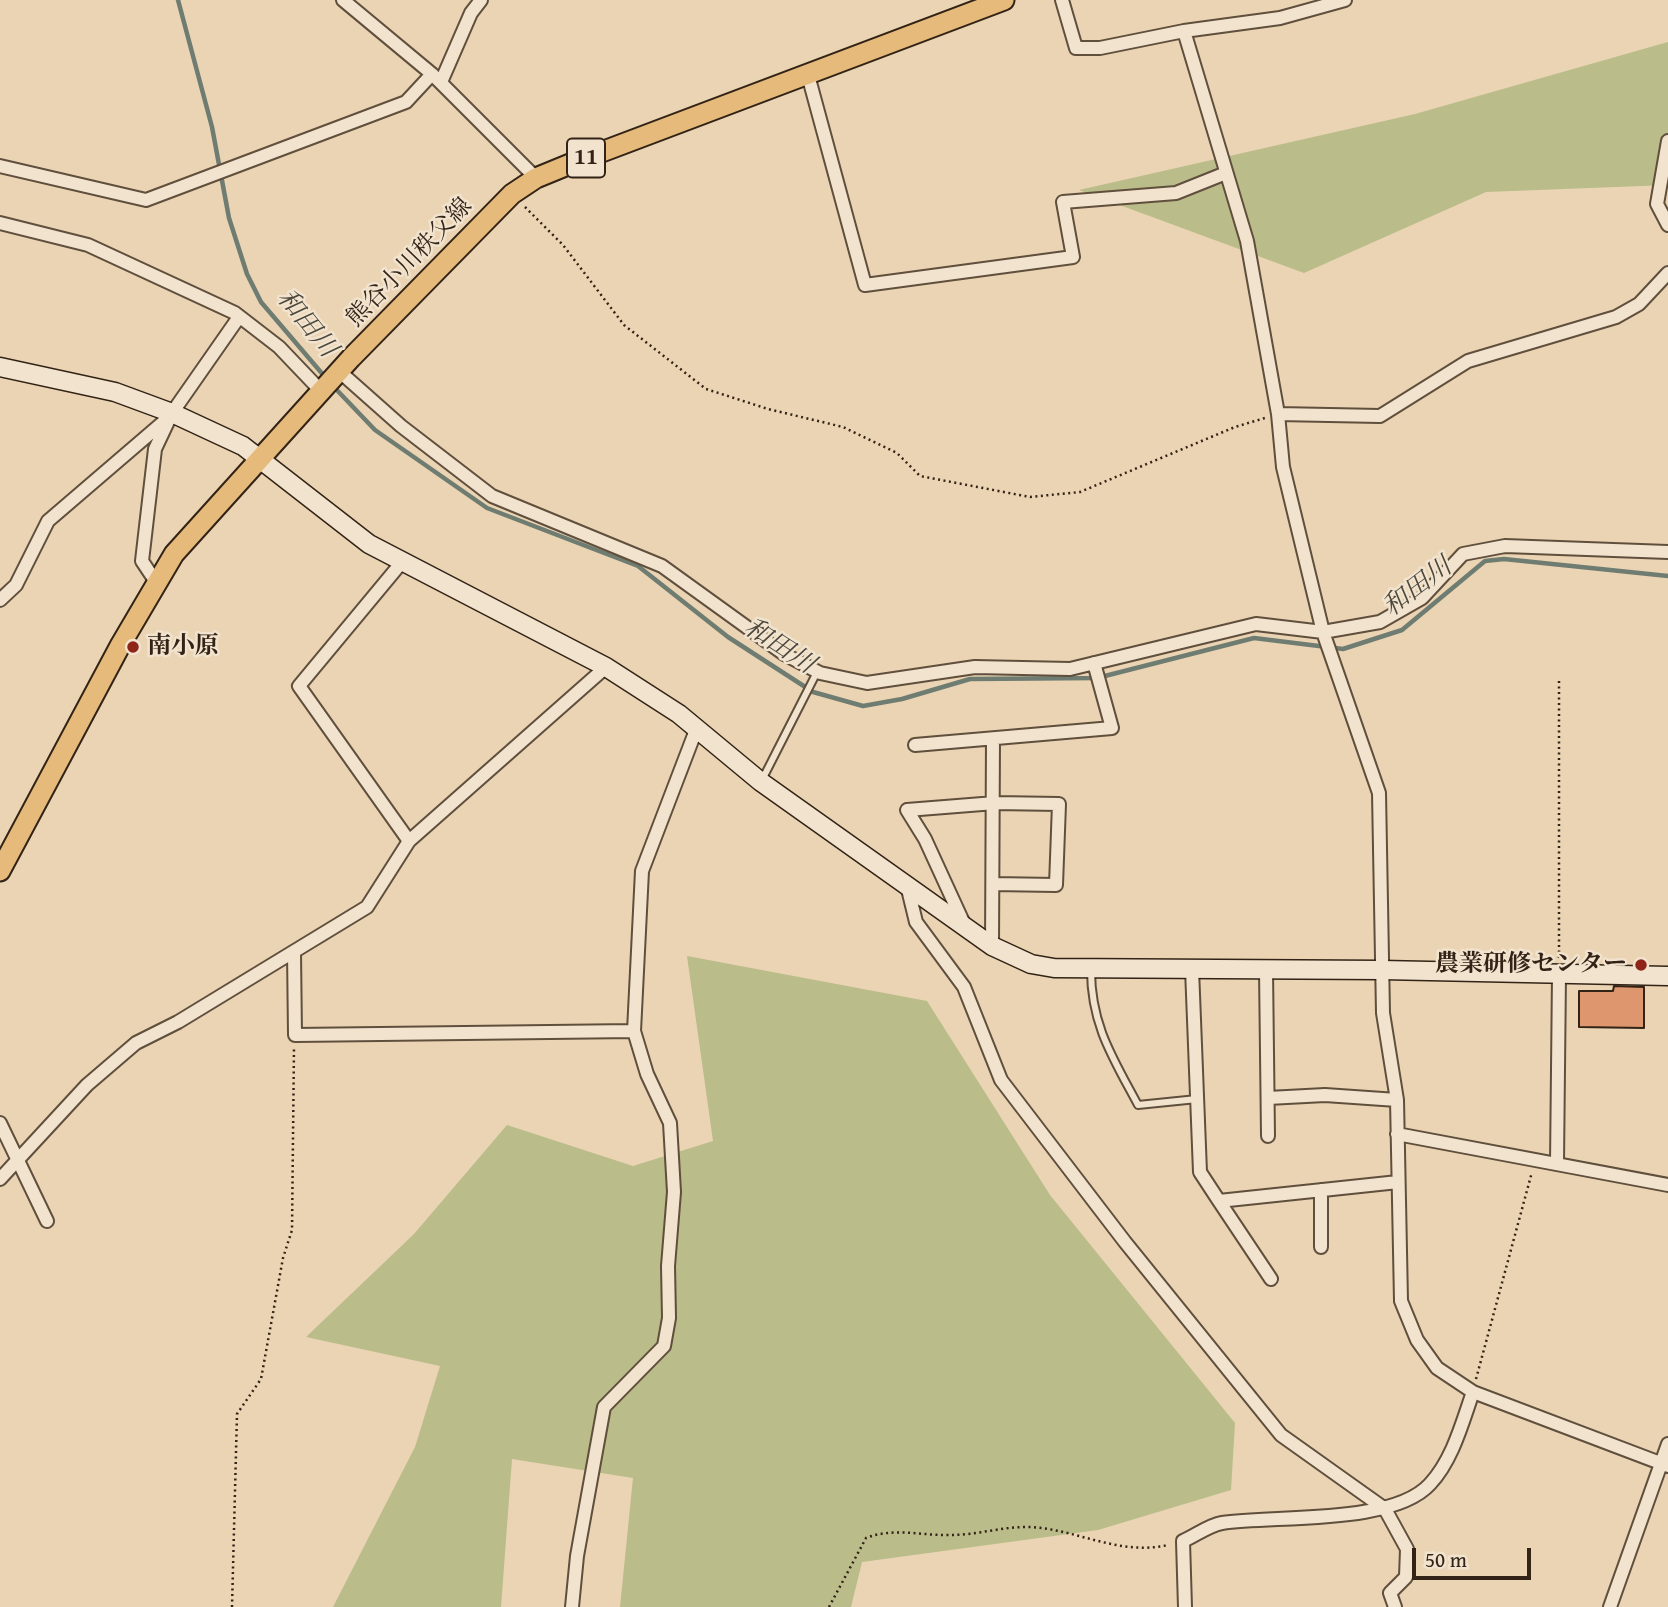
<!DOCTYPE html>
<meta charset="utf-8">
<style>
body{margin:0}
#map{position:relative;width:1668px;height:1607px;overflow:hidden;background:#ead4b3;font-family:"Gentium Book Plus",serif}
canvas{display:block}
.scale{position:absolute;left:1412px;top:1548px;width:119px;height:32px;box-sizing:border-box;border:4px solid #322316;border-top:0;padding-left:9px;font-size:21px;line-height:24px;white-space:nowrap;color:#322316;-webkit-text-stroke:5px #f1e3ce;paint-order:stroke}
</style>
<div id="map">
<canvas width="1668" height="1607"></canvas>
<div class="scale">50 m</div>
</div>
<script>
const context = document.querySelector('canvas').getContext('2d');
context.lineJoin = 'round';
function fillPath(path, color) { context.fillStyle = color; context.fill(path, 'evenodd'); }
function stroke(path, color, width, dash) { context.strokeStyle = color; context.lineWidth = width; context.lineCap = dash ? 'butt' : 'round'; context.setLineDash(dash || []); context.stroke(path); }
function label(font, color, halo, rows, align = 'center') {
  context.font = font + ' "Gentium Book Plus","Noto Serif JP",serif'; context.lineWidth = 5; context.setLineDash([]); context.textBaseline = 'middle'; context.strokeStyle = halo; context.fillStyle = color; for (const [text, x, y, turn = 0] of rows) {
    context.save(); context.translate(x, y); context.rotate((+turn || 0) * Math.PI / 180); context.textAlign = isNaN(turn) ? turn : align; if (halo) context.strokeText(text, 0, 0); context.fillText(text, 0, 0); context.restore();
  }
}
fillPath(new Path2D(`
 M1668 42V185L1486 192 1304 273 1079 190 1415 114Z
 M687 956 927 1001 1050 1195 1235 1423 1231 1490 1098 1530 862 1562 851 1607H620L633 1478 512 1459 501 1607H333L415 1447 440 1366 306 1337 414 1234 507 1125 633 1166 713 1141Z`), '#babc8a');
stroke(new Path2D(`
 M178 0 212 127 229 218 247 274 261 302 325 377
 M333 386 375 430 487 508 638 566 728 637 813 692 863 706 902 699 970 679 1097 678 1254 638 1343 649 1402 630 1485 561 1504 559 1668 576`), '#6f7c71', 4.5);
const building = new Path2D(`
 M1614 986 1644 987V1028L1579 1027V991H1613Z`);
fillPath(building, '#dd966d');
stroke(building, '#322316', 2);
const lane = new Path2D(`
 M762 780 817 672
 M1091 970C1091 1025 1113 1058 1138 1105L1197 1099`);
const street = new Path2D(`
 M343 0 432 74 536 178
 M1062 0 1076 48H1100L1184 31 1247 241 1278 414 1283 467 1323 632 1379 793 1383 1013 1397 1100 1401 1301 1417 1340 1437 1368 1473 1392 1668 1466
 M1184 31 1280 18 1345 0
 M808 75 865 285 1073 257 1063 202 1176 193 1226 173
 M441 82 471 13 481 0
 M1668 141 1657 204 1668 225
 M0 166 146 200 406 102 432 74
 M0 223 88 245 235 313 279 347 321 391
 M339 371 401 426 492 496 662 566 784 654 820 673 867 683 975 667 1070 669 1256 624 1323 632 1380 622 1422 598 1463 554 1505 546 1668 552
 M1278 414 1380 416 1468 361 1616 317 1639 304 1668 273
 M402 562 299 686 409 841
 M156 582 142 561 155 449 172 413 239 317
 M0 600 16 585 48 521 168 418
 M915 745 1112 728 1094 663
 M907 885 916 922 964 987 1001 1080 1125 1242 1281 1435 1385 1509 1407 1549 1406 1577 1390 1593 1395 1607
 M964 924 925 839 907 810 995 803 1059 804 1056 885 993 884
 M992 946 993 739
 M294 952 295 1035 634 1031
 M1192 969 1200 1172 1219 1201 1398 1182
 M1266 970 1268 1136
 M1268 1098 1325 1095 1397 1100
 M0 1123 47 1221
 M1397 1134 1668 1185
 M1557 1163 1559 975
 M0 1179 87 1085 136 1043 178 1022 367 907 409 841 606 667
 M1321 1190V1247
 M1219 1201 1271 1279
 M572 1607 577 1556 604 1407 664 1346 669 1318 668 1266 674 1192 670 1123 647 1074 634 1031 642 871 696 730
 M1185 1607 1183 1541C1195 1536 1209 1525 1222 1523 1275 1515 1393 1525 1430 1484 1453 1459 1462 1423 1473 1392
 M1610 1607 1668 1444`);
const secondary = new Path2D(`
 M0 367 115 392 172 413 243 446 369 544 606 667 679 714 761 782 992 946 1031 964 1054 968 1382 970 1668 976`);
const primary = new Path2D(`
 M0 871 121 644 174 554 351 358 512 194 536 178 575 162 1004 0`);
stroke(lane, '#604f3d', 10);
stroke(street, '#604f3d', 16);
stroke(secondary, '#322316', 21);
stroke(primary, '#322316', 23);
stroke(new Path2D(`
 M525 207 563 245 624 325 706 389 768 409 843 427 897 453 920 476 1030 497 1080 492 1235 427 1265 418
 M1559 958V681
 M1476 1379 1532 1172
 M232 1607 237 1414 261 1379 283 1258 292 1230 294 1047
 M829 1607 866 1538C894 1527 922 1536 951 1535 977 1535 1005 1526 1031 1527 1079 1530 1119 1556 1168 1545`), '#322316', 2.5, [2, 3.5]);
stroke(lane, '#f1e3ce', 6);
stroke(street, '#f1e3ce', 12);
stroke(secondary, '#f1e3ce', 18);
stroke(primary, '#e5ba7a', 19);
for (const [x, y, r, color] of [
 [133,647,7,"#8f2418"],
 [1641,965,7,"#8f2418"]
]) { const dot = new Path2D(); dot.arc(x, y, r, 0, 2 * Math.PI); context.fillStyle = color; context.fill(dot); stroke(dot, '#f1e3ce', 2.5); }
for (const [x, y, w] of [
 [586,158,38]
]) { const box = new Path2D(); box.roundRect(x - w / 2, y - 19.5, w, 39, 5); context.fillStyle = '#f1e3ce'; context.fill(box); stroke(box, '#322316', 2); }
label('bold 23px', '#322316', null, [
 ["11",586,158]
]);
label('24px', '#322316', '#f1e3ce', [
 ["熊谷小川秩父線",410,263,-46]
]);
label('bold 24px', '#322316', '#f1e3ce', [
 ["南小原",147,647],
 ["農業研修センター",1627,965,"right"]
], 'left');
label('italic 26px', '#4c483c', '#f1e3ce', [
 ["和田川",306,324,51],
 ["和田川",1418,588,-37],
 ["和田川",779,647,33]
]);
</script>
